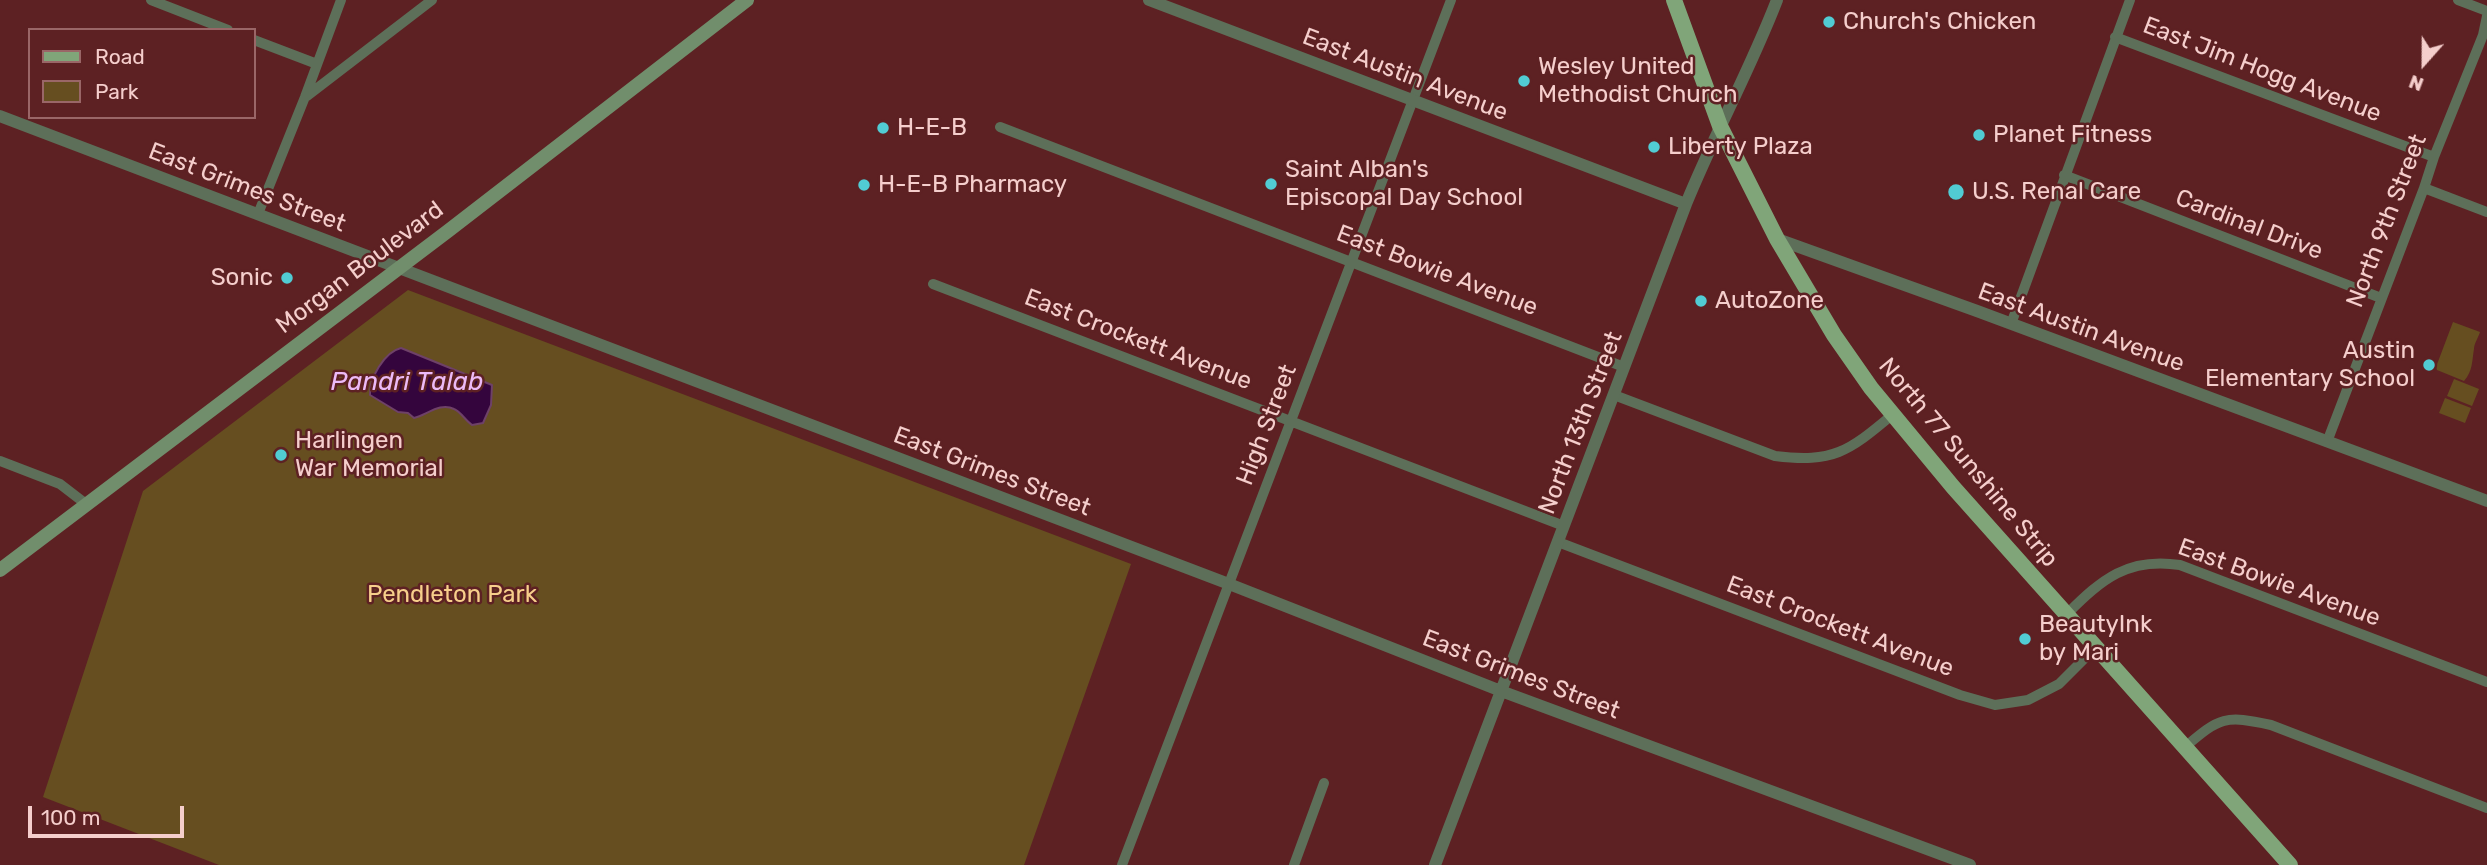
<!DOCTYPE html>
<style>
body{margin:0}
#map{position:relative;width:2487px;height:865px;overflow:hidden;background:#5d2123;font-family:Rubik,sans-serif}
canvas{display:block}
.legend{position:absolute;left:28px;top:28px;width:228px;height:91px;box-sizing:border-box;background:#5d2123;border:2px solid #9a6667;margin:0;padding:9px 12px;list-style:none;font-size:21px;color:#f5cecc}
.legend li{display:flex;align-items:center;gap:14px;height:35px}
.legend b{width:35px;border:2px solid #9a6667}
.north{position:absolute;left:2389px;top:28px;width:70px;height:70px;-webkit-text-stroke:5px #5d2123;paint-order:stroke;rotate:201deg;font-size:19px;font-weight:700;line-height:28px;text-align:center;color:#f5cecc}
.north::after{content:'';display:block;margin:auto;width:24px;height:32px;background:#f5cecc;clip-path:polygon(50% 0,100% 100%,50% 72%,0 100%)}
.scale{position:absolute;left:28px;top:806px;width:156px;height:32px;box-sizing:border-box;border:4px solid #f5cecc;border-top:0;padding-left:9px;font-size:21px;line-height:24px;white-space:nowrap;color:#f5cecc;-webkit-text-stroke:5px #5d2123;paint-order:stroke}
</style>
<div id="map">
<canvas width="2487" height="865"></canvas>
<ul class="legend">
<li><b style="height:9px;background:#80a579"></b>Road</li>
<li><b style="height:19px;background:#664e20"></b>Park</li>
</ul>
<div class="north">N</div>
<div class="scale">100 m</div>
</div>
<script>
const context = document.querySelector('canvas').getContext('2d');
context.lineJoin = 'round';
function fillPath(path, color) { context.fillStyle = color; context.fill(path, 'evenodd'); }
function stroke(path, color, width, dash) { context.strokeStyle = color; context.lineWidth = width; context.lineCap = dash ? 'butt' : 'round'; context.setLineDash(dash || []); context.stroke(path); }
function label(font, color, halo, rows, align = 'center') {
  context.font = font + ' Rubik,sans-serif'; context.lineWidth = 5; context.setLineDash([]); context.textBaseline = 'middle'; context.strokeStyle = halo; context.fillStyle = color; for (const [text, x, y, turn = 0] of rows) {
    context.save(); context.translate(x, y); context.rotate((+turn || 0) * Math.PI / 180); context.textAlign = isNaN(turn) ? turn : align; if (halo) context.strokeText(text, 0, 0); context.fillText(text, 0, 0); context.restore();
  }
}
fillPath(new Path2D(`
 M408 290 1131 564 1024 865H219L43 797 143 491Z
 M2453 322 2480 332C2478 338 2474 344 2474 349 2472 360 2473 371 2464 381L2437 370 2436 367Z
 M2454 379 2479 389 2472 406 2447 396Z
 M2445 398 2471 408 2465 423 2439 413Z`), '#664e20');
const water = new Path2D(`
 M401 348 492 385 491 405 483 423 472 425C465 420 461 412 454 409 440 402 427 415 414 418L408 413 398 412 370 395C369 379 384 352 401 348Z`);
fillPath(water, '#34053d');
stroke(water, '#6e4168', 2);
stroke(new Path2D(`
 M151 0 228 30
 M2458 0 2487 11
 M2115 37 2434 157
 M254 40 317 64
 M307 96 432 0
 M1000 127 1624 367
 M2064 175 2381 298
 M2424 188 2487 212
 M258 214 305 97 341 0
 M933 284 1564 526
 M2011 324 2130 0
 M1614 395 1775 456C1833 463 1848 452 1892 415
 M2327 442 2424 188 2434 157 2483 35 2487 16
 M0 461 60 484 86 504
 M1558 542 1960 695 1995 705 2028 700 2059 684 2096 647
 M2067 614C2102 579 2128 557 2180 565L2487 682
 M2185 747C2220 717 2225 715 2271 725L2487 808
 M1122 865 1451 0
 M1294 865 1324 783`), '#5d6f59', 10);
stroke(new Path2D(`
 M1149 0 1686 204
 M0 116 1229 584 1501 691 1970 865
 M1777 239 1977 311 2487 501
 M1435 865 1686 204C1714 135 1750 70 1777 0`), '#5d6f59', 12);
stroke(new Path2D(`
 M0 570 448 231 747 0`), '#718e6c', 14);
stroke(new Path2D(`
 M1674 0 1720 126 1777 239 1834 335 1871 388 1953 487 2290 865`), '#80a579', 16);
for (const [x, y, r, color] of [
 [1829,22,7,"#51ccd3"],
 [1524,81,7,"#51ccd3"],
 [883,128,7,"#51ccd3"],
 [1979,135,7,"#51ccd3"],
 [1654,147,7,"#51ccd3"],
 [1271,184,7,"#51ccd3"],
 [864,185,7,"#51ccd3"],
 [1956,192,9,"#51ccd3"],
 [287,278,7,"#51ccd3"],
 [1701,301,7,"#51ccd3"],
 [2429,365,7,"#51ccd3"],
 [281,455,7,"#51ccd3"],
 [2025,639,7,"#51ccd3"]
]) { const dot = new Path2D(); dot.arc(x, y, r, 0, 2 * Math.PI); context.fillStyle = color; context.fill(dot); stroke(dot, '#5d2123', 2.5); }
label('24px', '#f5cecc', '#5d2123', [
 ["Church's Chicken",1843,22],
 ["Wesley United",1538,67],
 ["Methodist Church",1538,95],
 ["H-E-B",897,128],
 ["Planet Fitness",1993,135],
 ["Liberty Plaza",1668,147],
 ["Saint Alban's",1285,170],
 ["Episcopal Day School",1285,198],
 ["H-E-B Pharmacy",878,185],
 ["U.S. Renal Care",1972,192],
 ["Sonic",273,278,"right"],
 ["AutoZone",1715,301],
 ["Austin",2415,351,"right"],
 ["Elementary School",2415,379,"right"],
 ["Harlingen",295,441],
 ["War Memorial",295,469],
 ["BeautyInk",2039,625],
 ["by Mari",2039,653]
], 'left');
label('24px', '#f5cecc', '#5d2123', [
 ["East Jim Hogg Avenue",2262,70,21],
 ["East Austin Avenue",1405,75,21],
 ["East Grimes Street",247,188,21],
 ["North 9th Street",2387,221,-69],
 ["Cardinal Drive",2249,225,21],
 ["Morgan Boulevard",360,268,-37],
 ["East Bowie Avenue",1437,271,21],
 ["East Austin Avenue",2081,328,20],
 ["East Crockett Avenue",1138,340,21],
 ["North 13th Street",1581,423,-69],
 ["High Street",1267,425,-69],
 ["North 77 Sunshine Strip",1968,463,50],
 ["East Grimes Street",992,472,21],
 ["East Bowie Avenue",2279,583,20],
 ["East Crockett Avenue",1840,627,21],
 ["East Grimes Street",1521,675,21]
]);
label('24px', '#f7cf8b', '#5d2123', [
 ["Pendleton Park",452,595]
]);
label('italic 26px', '#ecbaf7', '#5d2123', [
 ["Pandri Talab",407,382]
]);
</script>
